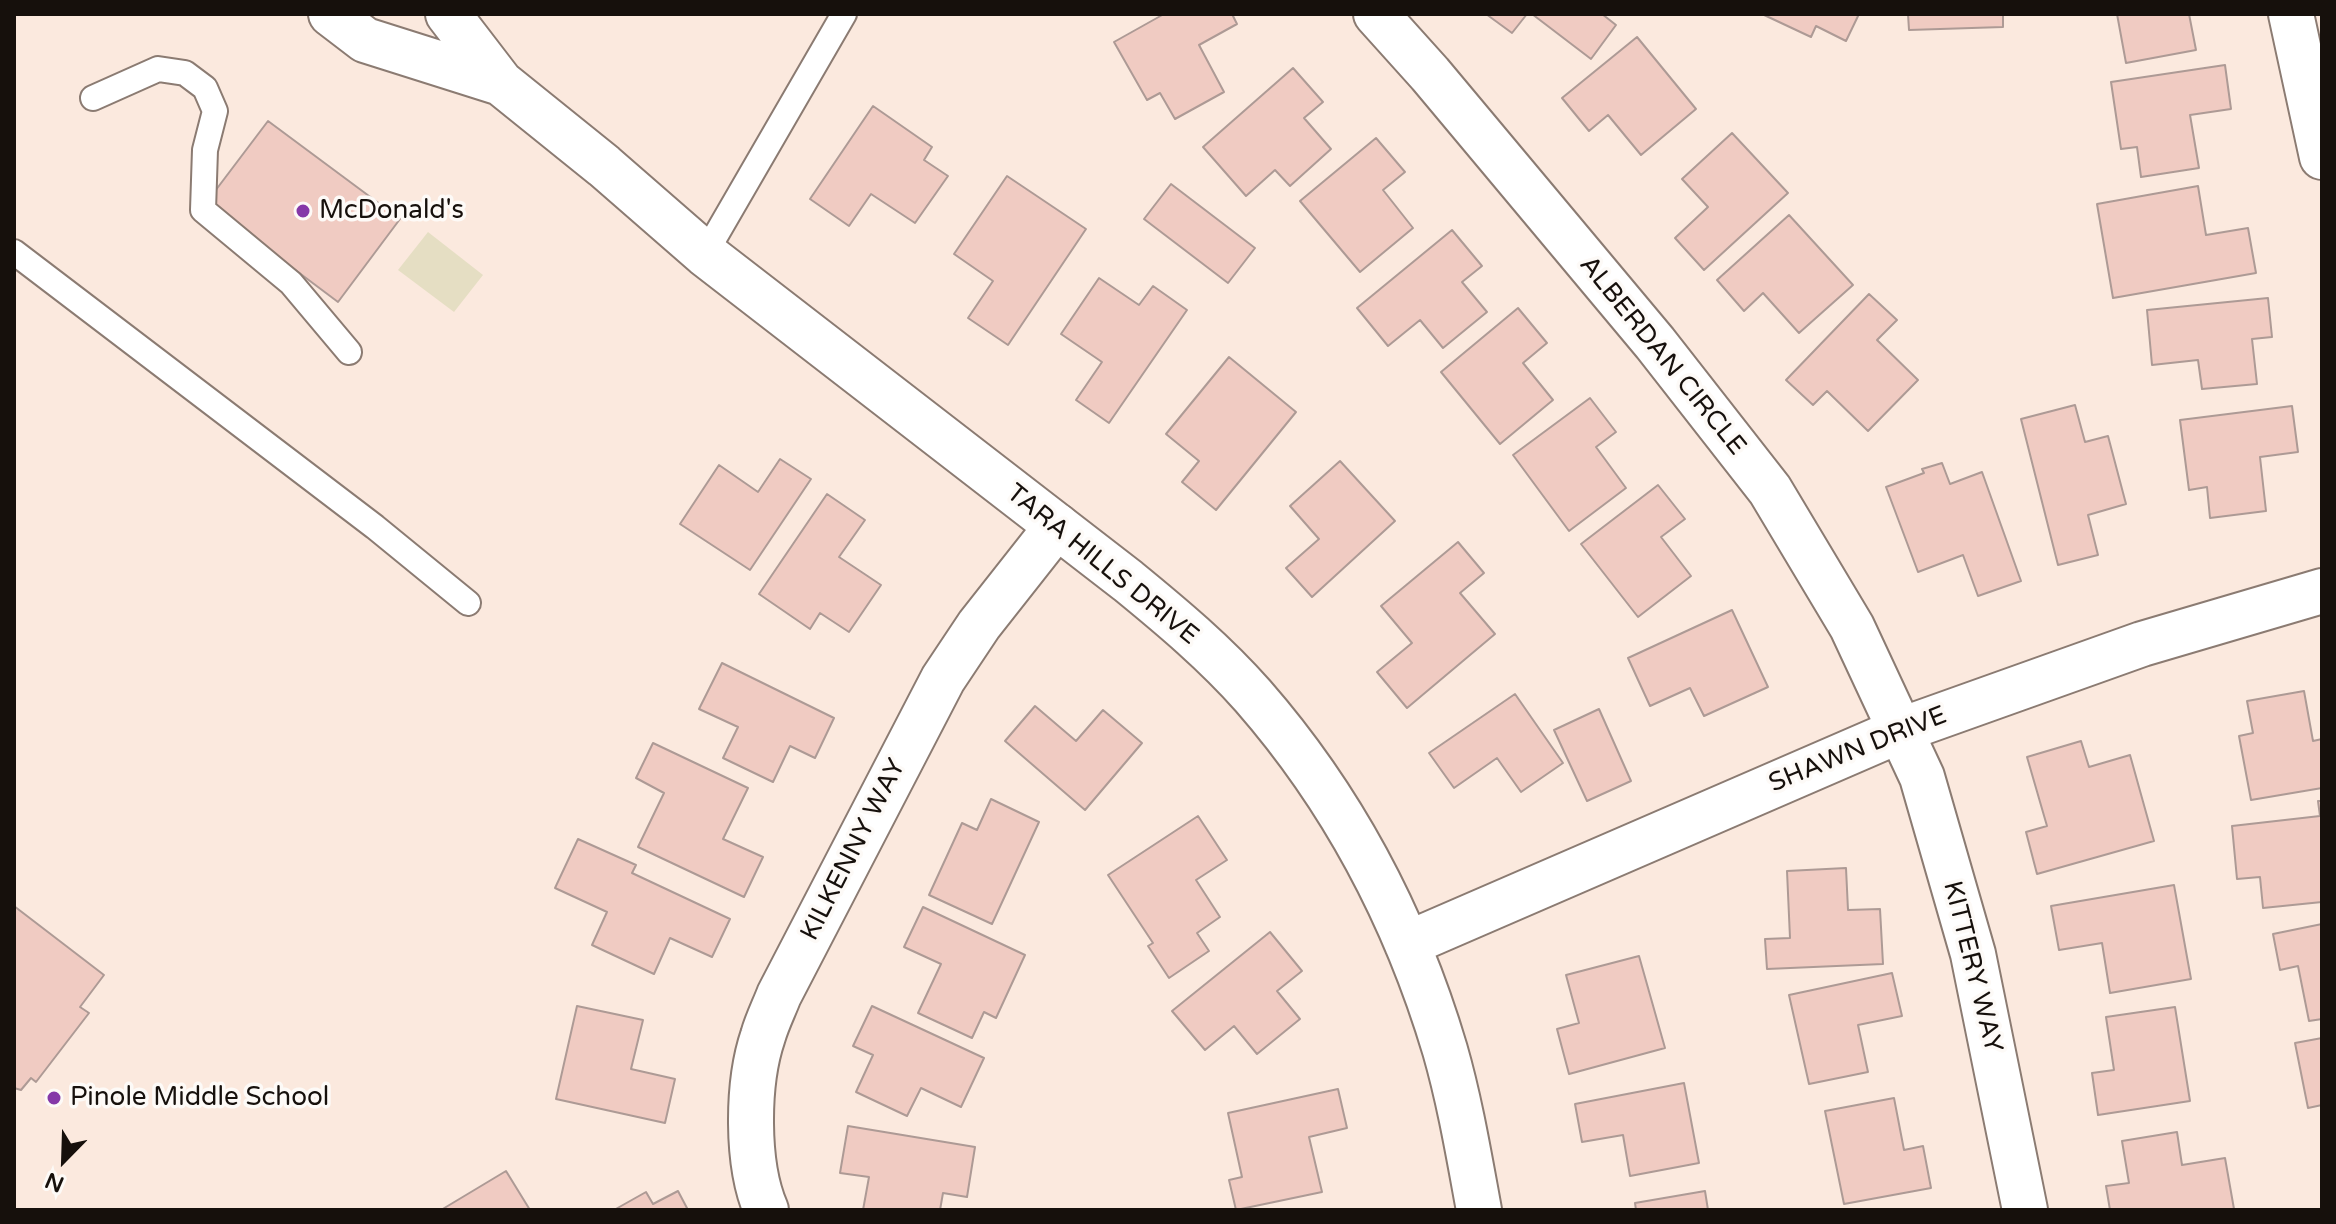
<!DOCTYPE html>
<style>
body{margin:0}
#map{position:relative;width:2336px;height:1224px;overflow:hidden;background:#fbe9de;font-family:"Varela Round",sans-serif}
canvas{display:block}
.frame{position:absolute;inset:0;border:16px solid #16100c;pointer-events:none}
.north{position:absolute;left:24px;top:1120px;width:80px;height:80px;-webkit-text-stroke:6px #fdfaf7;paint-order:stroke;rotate:203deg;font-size:22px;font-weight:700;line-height:32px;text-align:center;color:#16100c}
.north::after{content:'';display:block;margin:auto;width:28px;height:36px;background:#16100c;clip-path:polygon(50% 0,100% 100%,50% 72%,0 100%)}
</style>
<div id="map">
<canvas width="2336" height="1224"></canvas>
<div class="frame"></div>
<div class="north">N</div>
</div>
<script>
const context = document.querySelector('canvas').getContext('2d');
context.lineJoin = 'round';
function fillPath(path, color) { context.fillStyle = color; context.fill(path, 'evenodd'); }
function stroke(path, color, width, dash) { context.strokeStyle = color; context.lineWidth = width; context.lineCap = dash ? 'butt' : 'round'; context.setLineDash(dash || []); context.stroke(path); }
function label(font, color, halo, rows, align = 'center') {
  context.font = font + ' "Varela Round",sans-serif'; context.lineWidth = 7; context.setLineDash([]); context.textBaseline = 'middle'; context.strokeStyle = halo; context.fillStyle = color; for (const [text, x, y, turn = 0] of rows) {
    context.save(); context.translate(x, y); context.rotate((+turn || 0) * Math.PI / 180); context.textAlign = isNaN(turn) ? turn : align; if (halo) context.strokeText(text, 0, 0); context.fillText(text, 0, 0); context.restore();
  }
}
fillPath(new Path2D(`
 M428 232 483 275 454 312 398 270Z`), '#e5dec3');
const building = new Path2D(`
 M1164 14H1232L1237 24 1199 45 1224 92 1175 119 1160 93 1147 100 1114 42Z
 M1486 14H1527L1512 33Z
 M1532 14H1602L1616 25 1591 59Z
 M1762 14H1859L1846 41 1816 26 1811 37Z
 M1908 14H2003V27L1909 30Z
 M2117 14H2189L2196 50 2126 63Z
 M1637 37 1696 109 1641 155 1608 115 1589 131 1562 98Z
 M2225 65 2231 109 2190 115 2199 168 2141 177 2137 147 2121 149 2111 82Z
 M1293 68 1323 102 1304 118 1331 149 1290 186 1275 170 1246 196 1203 147Z
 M873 106 932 147 924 160 948 176 915 223 871 194 849 226 810 199Z
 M268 121 400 219 338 302 206 203Z
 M1732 133 1788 193 1704 270 1675 238 1708 207 1682 179Z
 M1376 138 1405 172 1383 190 1413 228 1360 272 1300 201Z
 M1007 176 1086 229 1008 345 968 318 993 281 954 254Z
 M1171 184 1255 248 1228 283 1144 219Z
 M2198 186 2206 235 2248 228 2256 273 2113 298 2097 204Z
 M1789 215 1853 285 1799 333 1763 293 1744 311 1717 280Z
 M1452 230 1482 266 1462 282 1487 312 1443 348 1420 320 1388 346 1357 308Z
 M1099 278 1139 305 1153 286 1187 310 1109 423 1076 400 1102 362 1061 334Z
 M1869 294 1897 320 1877 340 1918 380 1868 431 1827 391 1813 405 1786 380Z
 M2268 298 2272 337 2252 339 2257 384 2202 389 2198 360 2152 365 2147 310Z
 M1518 308 1547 343 1523 363 1553 400 1500 444 1441 372Z
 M1229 357 1296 412 1216 510 1182 482 1199 461 1166 434Z
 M1590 398 1616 432 1596 447 1626 488 1569 531 1513 455Z
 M2075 405 2085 442 2108 436 2126 504 2088 515 2098 555 2058 565 2021 419Z
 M2292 406 2298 452 2260 457 2266 511 2210 518 2207 487 2189 490 2180 420Z
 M780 459 811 479 750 570 680 524 719 465 758 492Z
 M1340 461 1395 521 1312 597 1286 568 1319 539 1290 506Z
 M1942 463 1950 484 1982 472 2021 581 1978 596 1963 555 1918 572 1886 487 1924 473 1922 469Z
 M1658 485 1685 519 1661 537 1691 576 1638 617 1581 544Z
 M827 494 865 520 839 557 881 585 849 632 820 613 810 629 759 594Z
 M1458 542 1484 573 1460 593 1495 634 1407 708 1377 672 1412 643 1381 606Z
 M1732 610 1768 687 1704 716 1690 688 1650 706 1628 658Z
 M722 663 834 718 815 758 790 746 773 782 723 758 738 727 699 709Z
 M2304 691 2313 741 2322 739V788L2251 800 2239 736 2253 733 2247 701Z
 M1515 694 1563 763 1521 792 1497 758 1454 788 1429 753Z
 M1035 706 1076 741 1103 710 1142 743 1085 810 1005 741Z
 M1599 709 1631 781 1587 801 1554 730Z
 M2081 741 2089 767 2130 755 2154 841 2037 874 2026 832 2047 826 2027 757Z
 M653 743 748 788 723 839 763 857 744 897 638 847 664 793 636 778Z
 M991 799 1039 822 992 924 929 895 962 823 977 830Z
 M2318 801H2322V902L2263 908 2260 877 2237 879 2232 826 2320 816Z
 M1198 816 1227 860 1196 880 1220 917 1197 933 1209 951 1169 978 1148 946 1153 943 1108 875Z
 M578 839 636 865 632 873 730 919 712 957 670 938 654 974 592 945 607 912 555 888Z
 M1846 868 1848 910 1880 909 1883 964 1767 969 1765 939 1790 938 1787 871Z
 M2174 885 2191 979 2110 993 2102 943 2059 950 2051 906Z
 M14 906 104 975 80 1007 89 1013 36 1082 31 1078 21 1090 14 1088Z
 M923 907 1025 955 996 1018 984 1012 972 1038 918 1013 941 964 904 947Z
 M2322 924V1019L2309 1021 2298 966 2280 970 2273 934Z
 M1270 932 1302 971 1277 991 1300 1019 1257 1054 1234 1026 1205 1050 1172 1011Z
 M1639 956 1665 1048 1569 1074 1557 1029 1579 1023 1566 975Z
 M1892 973 1902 1016 1858 1025 1868 1072 1809 1084 1789 995Z
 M577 1006 643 1020 631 1069 675 1079 665 1123 556 1099Z
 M872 1006 984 1058 961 1107 921 1088 907 1116 856 1092 873 1055 853 1046Z
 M2175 1007 2190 1101 2098 1115 2092 1073 2114 1070 2106 1017Z
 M2322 1038V1105L2308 1108 2295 1043Z
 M1684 1083 1699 1163 1630 1176 1623 1135 1582 1142 1575 1104Z
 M1338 1089 1347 1128 1309 1137 1322 1192 1236 1210 1229 1180 1242 1177 1228 1113Z
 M1894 1098 1904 1150 1923 1146 1931 1188 1844 1204 1825 1111Z
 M848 1126 975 1147 967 1197 943 1193 940 1210H863L869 1177 840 1173Z
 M2177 1132 2182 1165 2225 1158 2234 1209 2110 1210 2106 1186 2129 1183 2122 1141Z
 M506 1171 530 1210H441Z
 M678 1191 688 1210H614L646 1192 653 1204Z
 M1705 1191 1708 1210H1636L1635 1203Z`);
fillPath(building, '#f0cbc2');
stroke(building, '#ad9a95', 2);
const service = new Path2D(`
 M93 98 158 69 185 73 205 88 215 111 205 150 203 210 291 283 349 352
 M14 252 375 527 468 603
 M705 254 844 14`);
const minor = new Path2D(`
 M1376 14 1430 74 1655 343 1770 490 1852 627 1922 777 1973 954 2025 1210
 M2291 14 2322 157
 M766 1210C746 1164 747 1083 763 1036 767 1022 774 1008 779 995L943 679 979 625 1057 526`);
const tertiary = new Path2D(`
 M331 14 365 40 501 83
 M448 14 501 83 604 166 705 254 1128 581C1172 617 1215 653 1253 696 1343 799 1406 919 1445 1050 1460 1102 1469 1156 1479 1210
 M1407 944 1901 730 2142 644 2322 591`);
stroke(service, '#8b7b72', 28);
stroke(minor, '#8b7b72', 48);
stroke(tertiary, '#8b7b72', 48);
stroke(service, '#fff', 24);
stroke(minor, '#fff', 44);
stroke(tertiary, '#fff', 44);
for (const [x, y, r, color] of [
 [303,211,8,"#8538a8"],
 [54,1098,8,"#8538a8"]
]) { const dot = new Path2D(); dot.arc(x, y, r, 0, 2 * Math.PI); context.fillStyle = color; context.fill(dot); stroke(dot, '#fdfaf7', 3); }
label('26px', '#16100c', '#fdfaf7', [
 ["McDonald's",319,211],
 ["Pinole Middle School",70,1098]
], 'left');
label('26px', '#16100c', '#fdfaf7', [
 ["ALBERDAN CIRCLE",1662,356,51],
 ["TARA HILLS DRIVE",1102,565,39],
 ["SHAWN DRIVE",1858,750,-22],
 ["KILKENNY WAY",854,850,-63],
 ["KITTERY WAY",1972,967,76]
]);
</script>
